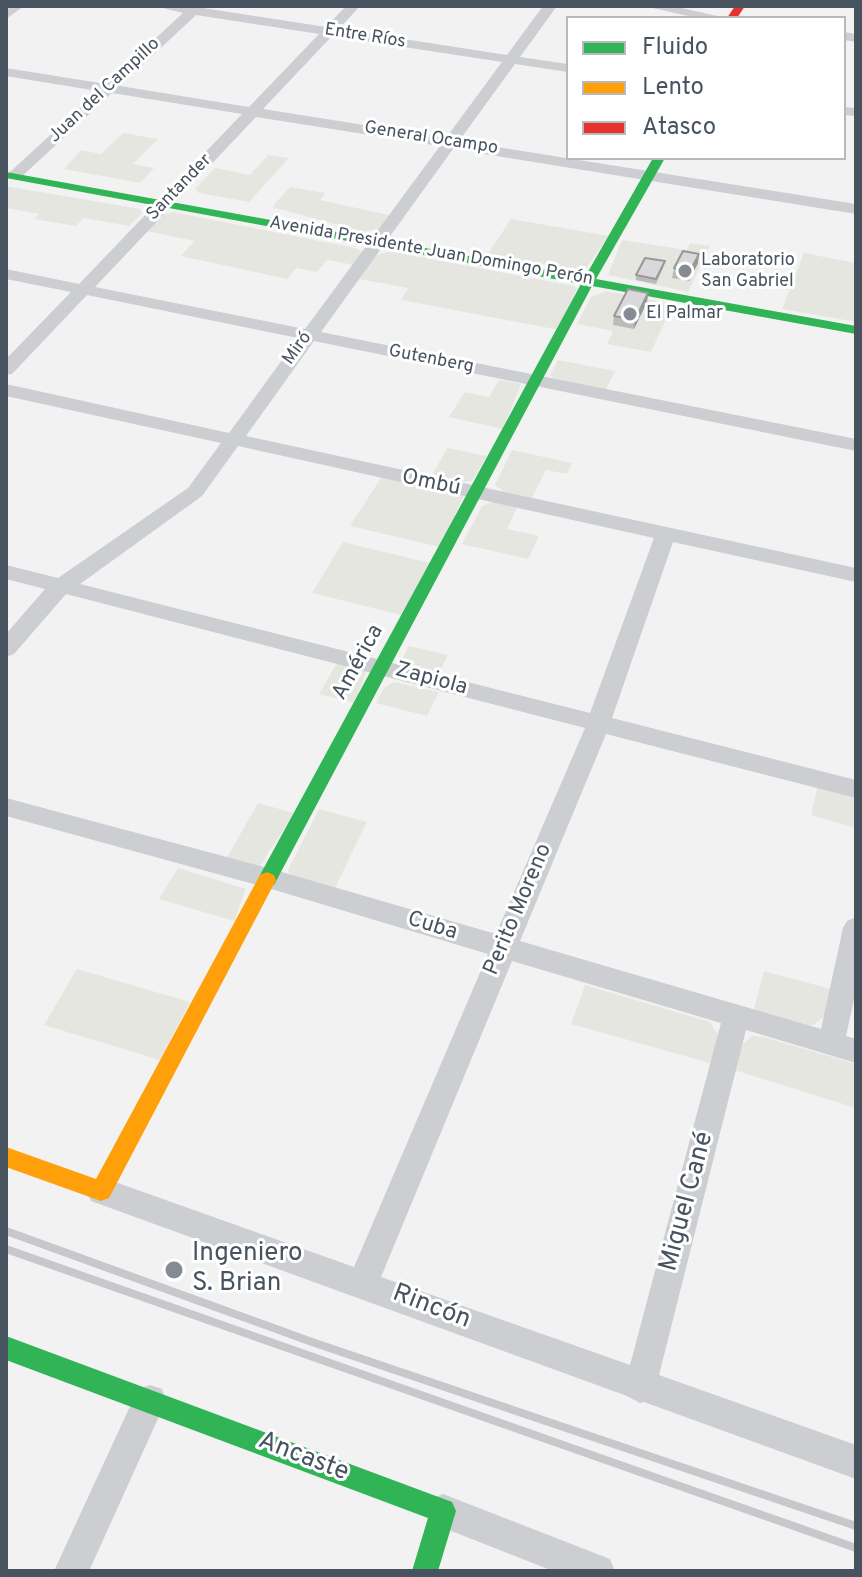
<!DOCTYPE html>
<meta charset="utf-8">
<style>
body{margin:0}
#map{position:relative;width:862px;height:1577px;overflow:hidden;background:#f3f2f2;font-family:Overpass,sans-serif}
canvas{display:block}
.frame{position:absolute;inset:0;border:8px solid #485360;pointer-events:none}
.legend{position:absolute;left:566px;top:16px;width:280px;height:144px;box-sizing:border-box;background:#fff;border:2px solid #b6babf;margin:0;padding:10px 14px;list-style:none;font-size:24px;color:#485360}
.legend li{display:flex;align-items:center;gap:16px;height:40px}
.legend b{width:40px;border:2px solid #b6babf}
</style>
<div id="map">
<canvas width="862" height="1577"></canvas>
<div class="frame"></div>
<ul class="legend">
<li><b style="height:10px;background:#30b455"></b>Fluido</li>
<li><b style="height:10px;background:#ff9f0a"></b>Lento</li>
<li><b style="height:10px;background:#e5322d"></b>Atasco</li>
</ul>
</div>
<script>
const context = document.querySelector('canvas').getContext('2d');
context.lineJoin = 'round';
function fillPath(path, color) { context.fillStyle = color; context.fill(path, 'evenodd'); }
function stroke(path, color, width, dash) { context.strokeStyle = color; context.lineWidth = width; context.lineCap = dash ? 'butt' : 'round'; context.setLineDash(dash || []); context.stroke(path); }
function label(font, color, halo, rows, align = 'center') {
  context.font = font + ' Overpass,sans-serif'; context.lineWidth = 6; context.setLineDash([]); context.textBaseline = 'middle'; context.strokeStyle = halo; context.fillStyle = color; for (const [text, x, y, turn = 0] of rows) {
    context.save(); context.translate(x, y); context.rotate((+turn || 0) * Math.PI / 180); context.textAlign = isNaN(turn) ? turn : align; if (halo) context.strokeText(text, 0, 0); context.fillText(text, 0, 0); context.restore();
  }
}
fillPath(new Path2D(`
 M123 133 158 139 133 164 154 168 140 183 64 169 81 150 101 154Z
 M268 155 289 158 249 202 199 193 195 189 215 168 250 175Z
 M6 186 140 209 142 213 129 226 84 218 76 226 34 219 39 214 6 208Z
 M290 187 325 193 320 200 389 215 380 228 364 232 272 207Z
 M173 212 355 248 363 252 354 265 327 260 317 272 296 268 287 279 181 256 194 241 146 231 162 215Z
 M511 219 609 236 584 271 487 255Z
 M622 240 687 250 690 243 710 246 688 292 608 275Z
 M390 251 573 286 577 288 559 330 401 300 408 288 359 279 374 256Z
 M804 253 856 263V322L782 309Z
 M606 291 673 304 651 352 607 344 613 331 577 324 591 297Z
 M558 360 615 371 605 391 557 381 550 375Z
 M499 380 521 384 503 429 449 417 465 392 489 397Z
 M447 448 487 456 472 481 462 482 432 476Z
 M512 450 572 463 567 474 546 470 532 498 505 492 495 485Z
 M382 476 464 495 440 547 350 526Z
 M496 501 518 506 507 529 539 536 528 559 462 544 482 506Z
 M343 542 430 563 401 615 312 593Z
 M409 646 448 655 438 675 409 668 403 663 402 659Z
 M338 661 367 669 355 703 319 694Z
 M394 682 439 692 427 716 376 703 384 688Z
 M818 785 856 795V828L811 815Z
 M258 803 294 813 260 866 225 861Z
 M319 809 367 822 333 892 290 877 288 870Z
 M178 868 246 889 234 921 159 899Z
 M77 969 190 1002 160 1060 44 1025Z
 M764 971 831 989 825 1016 813 1025 804 1027 753 1012Z
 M585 985 710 1022 720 1038 713 1064 571 1024Z
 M752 1036 764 1037 856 1064V1108L734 1070 740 1047Z`), '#e6e6e1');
fillPath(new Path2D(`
 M9 6H24L6 19Z
 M155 6H205L203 8 326 27 346 6H360L339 29 507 55 543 6H557L520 57 568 64V72L515 64 459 141 856 204V214L453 149 321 332 856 439V451L314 341 246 436 856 568V582L673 542 612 718 856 780V798L606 734 520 941 821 1029 843 928 847 921 856 917V990L846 1036 856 1039V1063L746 1030 659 1375 856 1445V1479L644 1402 640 1403 627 1396 91 1201 86 1191 91 1181 101 1177 354 1267 488 954 268 888 6 816V798L268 868 496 934 585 728 66 594 14 654 6 657V634L45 589 6 579V565L58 578 188 488 221 443 6 396V384L229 433 298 338 87 295 12 374 6 375V359L71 292 6 279V269L79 284 242 114 112 93 19 179H9V173L98 91 6 76V68L106 84 183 13ZM196 15 319 34 249 107 120 86ZM332 36 502 62 446 138 263 109ZM256 117 440 146 305 329 95 287ZM238 446 654 538 590 713 80 584 202 496ZM512 961 721 1023 630 1365 381 1277Z
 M644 6H673L726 18H697Z
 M844 32 856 34V42L844 40Z
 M844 107 856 108V116L844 115Z
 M150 1385 162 1389 166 1401 89 1571H54L138 1389Z
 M443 1494 610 1559 615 1571H553L431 1523 426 1511 431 1499Z`), '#ccced1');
fillPath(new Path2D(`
 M653 158H665L596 279 856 326V334L592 286 274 885H260L258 880 260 875 581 284 6 178V172L585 277Z
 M6 1336 452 1502 456 1511 438 1571H412L428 1518 6 1360Z`), '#30b455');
fillPath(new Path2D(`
 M267 872 274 875 276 880 109 1198 101 1201 6 1167V1147L96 1179 260 875Z`), '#ff9f0a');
fillPath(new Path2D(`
 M735 6H745L737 18H727Z`), '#e5322d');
stroke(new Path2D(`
 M6 1231 312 1342 856 1526
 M6 1249 856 1548`), '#c7c8cb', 8);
fillPath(new Path2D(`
 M698 263 689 281 672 278 674 268Z
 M664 266 656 284 636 280V275Z
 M648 293 647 302 634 329 613 325 614 316Z`), '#bbbbbc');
fillPath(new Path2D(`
 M699 254 698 263 689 281 690 271Z
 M648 293 647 302 634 329 635 320Z`), '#989899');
const building = new Path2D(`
 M683 251 699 254 690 271 674 268Z
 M645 258 665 261 656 279 636 275Z
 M628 289 648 293 635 320 614 316Z`);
fillPath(building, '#d9d9db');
stroke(building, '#989899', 2);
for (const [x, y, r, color] of [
 [685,271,8,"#848b93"],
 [630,314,8,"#848b93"],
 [174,1270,10,"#848b93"]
]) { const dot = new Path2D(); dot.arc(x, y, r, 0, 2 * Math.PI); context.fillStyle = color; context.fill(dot); stroke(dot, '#fff', 3); }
label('18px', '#485360', '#fff', [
 ["Entre Ríos",365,37,9],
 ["Juan del Campillo",105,91,-43],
 ["General Ocampo",431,139,9],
 ["Santander",180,188,-46],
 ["Avenida Presidente Juan Domingo Perón",431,252,10],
 ["Miró",298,349,-54],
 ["Gutenberg",431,360,11]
]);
label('18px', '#485360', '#fff', [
 ["Laboratorio",701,261],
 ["San Gabriel",701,282],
 ["El Palmar",646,314]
], 'left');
label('22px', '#485360', '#fff', [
 ["Ombú",431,484,12],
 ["América",359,663,-61],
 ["Zapiola",431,680,15],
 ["Perito Moreno",519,910,-67],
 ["Cuba",432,927,17]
]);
label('26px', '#485360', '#fff', [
 ["Miguel Cané",688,1202,-75],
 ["Rincón",431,1308,21],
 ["Ancaste",303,1458,21]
]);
label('26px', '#485360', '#fff', [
 ["Ingeniero",192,1255],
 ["S. Brian",192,1285]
], 'left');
</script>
